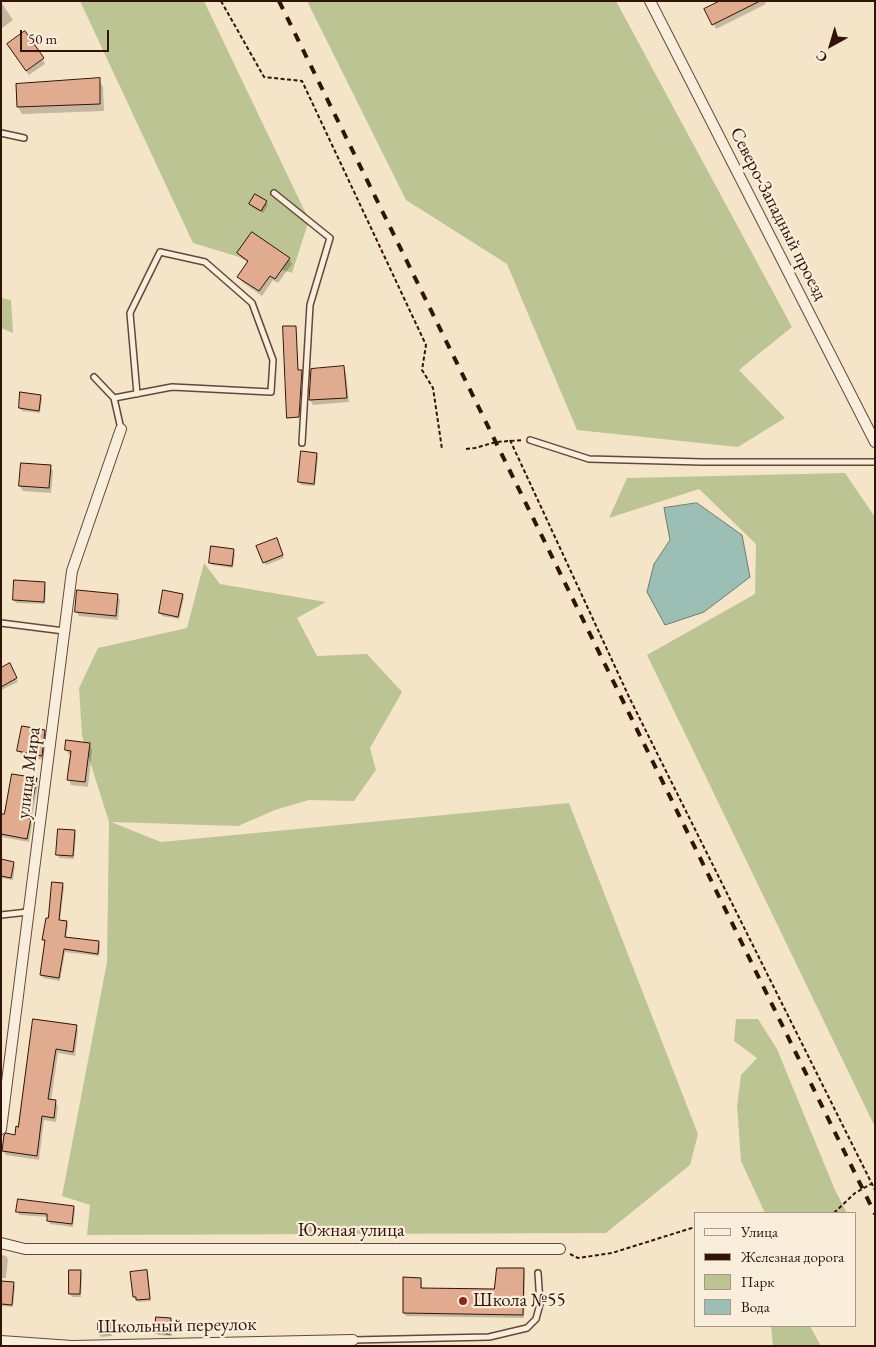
<!DOCTYPE html>
<meta charset="utf-8">
<style>
body{margin:0}
#map{position:relative;width:876px;height:1347px;overflow:hidden;background:#f5e5c8;font-family:"EB Garamond",serif}
canvas{display:block}
.frame{position:absolute;inset:0;border:2px solid #321307;pointer-events:none}
.legend{position:absolute;left:694px;top:1212px;width:162px;height:115px;box-sizing:border-box;background:#f8eedb;border:1px solid #a99686;margin:0;padding:6px 9px;list-style:none;font-size:15px;color:#321307}
.legend li{display:flex;align-items:center;gap:10px;height:25px}
.legend b{width:25px;border:1px solid #a99686}
.north{position:absolute;left:806px;top:20px;width:50px;height:50px;-webkit-text-stroke:4px #f8eedb;paint-order:stroke;rotate:219deg;font-size:14px;font-weight:700;line-height:20px;text-align:center;color:#321307}
.north::after{content:'';display:block;margin:auto;width:18px;height:22px;background:#321307;clip-path:polygon(50% 0,100% 100%,50% 72%,0 100%)}
.scale{position:absolute;left:20px;top:30px;width:89px;height:22px;box-sizing:border-box;border:2px solid #321307;border-top:0;padding-left:6px;font-size:15px;line-height:18px;white-space:nowrap;color:#321307;-webkit-text-stroke:4px #f8eedb;paint-order:stroke}
</style>
<div id="map">
<canvas width="876" height="1347"></canvas>
<div class="frame"></div>
<ul class="legend">
<li><b style="height:6px;background:#f8eedb"></b>Улица</li>
<li><b style="height:6px;background:#321307"></b>Железная дорога</li>
<li><b style="height:14px;background:#bdc494"></b>Парк</li>
<li><b style="height:14px;background:#9cbfb5"></b>Вода</li>
</ul>
<div class="north">С</div>
<div class="scale">50 m</div>
</div>
<script>
const context = document.querySelector('canvas').getContext('2d');
context.lineJoin = 'round';
function fillPath(path, color) { context.fillStyle = color; context.fill(path, 'evenodd'); }
function stroke(path, color, width, dash) { context.strokeStyle = color; context.lineWidth = width; context.lineCap = dash ? 'butt' : 'round'; context.setLineDash(dash || []); context.stroke(path); }
function label(font, color, halo, rows, align = 'center') {
  context.font = font + ' "EB Garamond",serif'; context.lineWidth = 4.5; context.setLineDash([]); context.textBaseline = 'middle'; context.strokeStyle = halo; context.fillStyle = color; for (const [text, x, y, turn = 0] of rows) {
    context.save(); context.translate(x, y); context.rotate((+turn || 0) * Math.PI / 180); context.textAlign = isNaN(turn) ? turn : align; if (halo) context.strokeText(text, 0, 0); context.fillText(text, 0, 0); context.restore();
  }
}
fillPath(new Path2D(`
 M80 1H204L309 220 292 273 193 243Z
 M307 1H616L792 327 739 370 785 418 738 447 577 430 507 264 406 200Z
 M1 298 11 300 13 333 1 328Z
 M845 473 875 517V1127L647 655 755 594 756 544 699 489 609 518 627 478Z
 M204 563 220 584 326 602 297 618 317 656 367 654 402 692 370 748 376 770 354 801 309 800 275 810 238 826 111 822 161 842 569 803 698 1134 690 1165 606 1233 87 1235 90 1205 62 1196 107 962 109 822 82 736 79 688 98 648 187 628Z
 M736 1019H758L777 1049 835 1190 847 1213H765L741 1161 737 1106 741 1075 757 1058 734 1041Z
 M771 1326H810L821 1346H773Z`), '#bdc494');
const water = new Path2D(`
 M697 503 742 535 750 577 704 612 665 625 647 592 654 564 670 540 664 508Z`);
fillPath(water, '#9cbfb5');
stroke(water, '#727a6f', 1);
fillPath(new Path2D(`
 M723 1H765L766 4 716 29 706 10Z
 M1 2 13 20 1 29Z
 M11 49 43 59 45 64 29 75Z
 M99 80 103 87 104 111 22 114 18 107 17 85Z
 M255 195 266 202 268 205 263 213 252 207 250 204Z
 M239 253 289 259 292 264 278 283 273 280 262 296 242 282 239 277 248 263 241 258Z
 M343 368 346 373 349 402 313 405 310 400Z
 M40 396 42 399 40 413 22 411 20 408Z
 M316 454 318 457 315 486 301 485 299 482Z
 M50 466 53 471 51 493 23 491 20 486Z
 M278 543 284 558 266 565 264 562Z
 M233 551 235 554 233 568 212 565 210 562Z
 M45 584 46 587 45 604 16 603 14 600Z
 M117 595 120 600 118 620 79 616 76 611Z
 M182 595 184 598 179 619 162 616 160 612Z
 M9 665 18 682 1 690V669Z
 M44 732 47 737 44 760 22 756 19 751Z
 M89 744 92 749 88 787 71 785 69 780 71 755H69L66 750Z
 M36 779 38 784 31 822 32 824 29 842 2 837 1 823 5 816Z
 M74 831 76 834 74 859 59 858 58 855Z
 M1 860 13 863 15 866 13 880 1 878Z
 M62 884 64 887 60 921 66 922 68 925 66 938 99 943 100 946 99 956 65 952 60 981 43 978 41 975 46 944 44 940 49 920Z
 M34 1021 76 1026 78 1031 75 1056 58 1053 51 1101H55L58 1106 56 1122 44 1120 39 1160 6 1155 3 1151 17 1136 20 1128Z
 M74 1207 75 1210 73 1227 50 1224 48 1217 19 1215 18 1212Z
 M1 1255 6 1256 8 1259 6 1278H1Z
 M523 1269 525 1272 524 1318 406 1316 404 1313 405 1279H421L422 1282V1290L496 1291Z
 M80 1271 82 1274 81 1297H72L70 1294Z
 M146 1271 148 1274 151 1301 139 1302 134 1297Z
 M1 1282 13 1283 15 1286 13 1307 1 1306Z
 M171 1319 172 1322V1336L158 1335 156 1332Z
 M110 1320 112 1323V1336L101 1337 99 1334Z`), '#0003');
const building = new Path2D(`
 M720 1H760L712 25 704 9Z
 M25 31 44 58 26 71 7 44Z
 M100 78V104L17 107 16 84Z
 M255 194 267 201 261 211 249 204Z
 M252 232 290 258 275 279 270 276 259 291 237 277 248 261 237 253Z
 M283 326H296L298 370H302L299 417 287 418Z
 M344 366 347 398 309 400 311 369Z
 M20 392 41 395 39 411 19 408Z
 M301 451 317 453 314 484 298 482Z
 M21 463 51 465 49 488 19 486Z
 M277 538 283 555 263 563 256 546Z
 M211 546 234 549 232 566 209 563Z
 M14 580 45 582 44 602 13 600Z
 M77 590 118 594 116 616 75 612Z
 M163 590 183 594 178 617 159 613Z
 M10 663 17 678 1 687V668Z
 M22 726 45 730 42 756 17 751Z
 M66 740 90 743 85 782 67 780 71 751 65 750Z
 M12 774 37 778 29 819H31L27 839 1 834V814H4Z
 M58 829 75 830 73 856 56 855Z
 M1 859 14 862 11 878 1 876Z
 M52 882 63 883 59 920 67 921 65 937 99 941 98 954 64 949 59 978 40 975 45 940H42L46 918H48Z
 M33 1019 77 1025 73 1052 56 1049 48 1099 56 1100 54 1118 42 1116 37 1156 2 1151 4 1135 6 1133 15 1135 16 1126 18 1127Z
 M18 1199 74 1206 72 1224 47 1221V1214L16 1212Z
 M497 1268H524L523 1315 403 1313V1277L421 1278V1288L494 1289Z
 M69 1270H81L80 1294H69Z
 M147 1270 150 1299 136 1300V1297H133L130 1272Z
 M1 1281 14 1282 12 1305 1 1304Z
 M156 1317 171 1318 170 1334 155 1333Z
 M98 1319H111V1334H98Z`);
fillPath(building, '#e1ab90');
stroke(building, '#321307', 1);
const lane = new Path2D(`
 M1 133 24 138
 M274 193 330 238 310 305 302 443
 M94 377 114 398 121 429
 M114 398 172 387 271 392 273 360 252 303 205 262 160 252 130 313 137 394
 M530 440 589 459 702 462H875
 M1 623 64 631
 M1 915 28 912
 M353 1340 489 1337 527 1328 536 1319 540 1304 538 1273`);
const street = new Path2D(`
 M650 1 875 442
 M1 1129 72 571 121 429
 M1 1243 25 1249H560
 M1 1341 72 1346 353 1340`);
stroke(lane, '#634837', 8);
stroke(street, '#634837', 12);
stroke(new Path2D(`
 M221 1 264 77 302 81 426 345 422 370 433 388 442 449
 M510 440 630 699 875 1190
 M466 449 475 448 496 442 523 440
 M834 1213 855 1193 871 1184
 M570 1254 578 1258 612 1253 695 1227`), '#321307', 2, [4, 2.5]);
stroke(lane, '#f8eedb', 5);
stroke(street, '#f8eedb', 10);
stroke(new Path2D(`
 M279 1 875 1214`), '#321307', 4, [9, 9]);
for (const [x, y, r, color] of [
 [463,1301,5,"#8f2418"]
]) { const dot = new Path2D(); dot.arc(x, y, r, 0, 2 * Math.PI); context.fillStyle = color; context.fill(dot); stroke(dot, '#f8eedb', 2); }
label('19px', '#321307', '#f8eedb', [
 ["Северо-Западный проезд",778,214,63],
 ["улица Мира",29,773,-83],
 ["Южная улица",351,1231],
 ["Школьный переулок",177,1326,-1]
]);
label('19px', '#321307', '#f8eedb', [
 ["Школа №55",473,1301]
], 'left');
</script>
